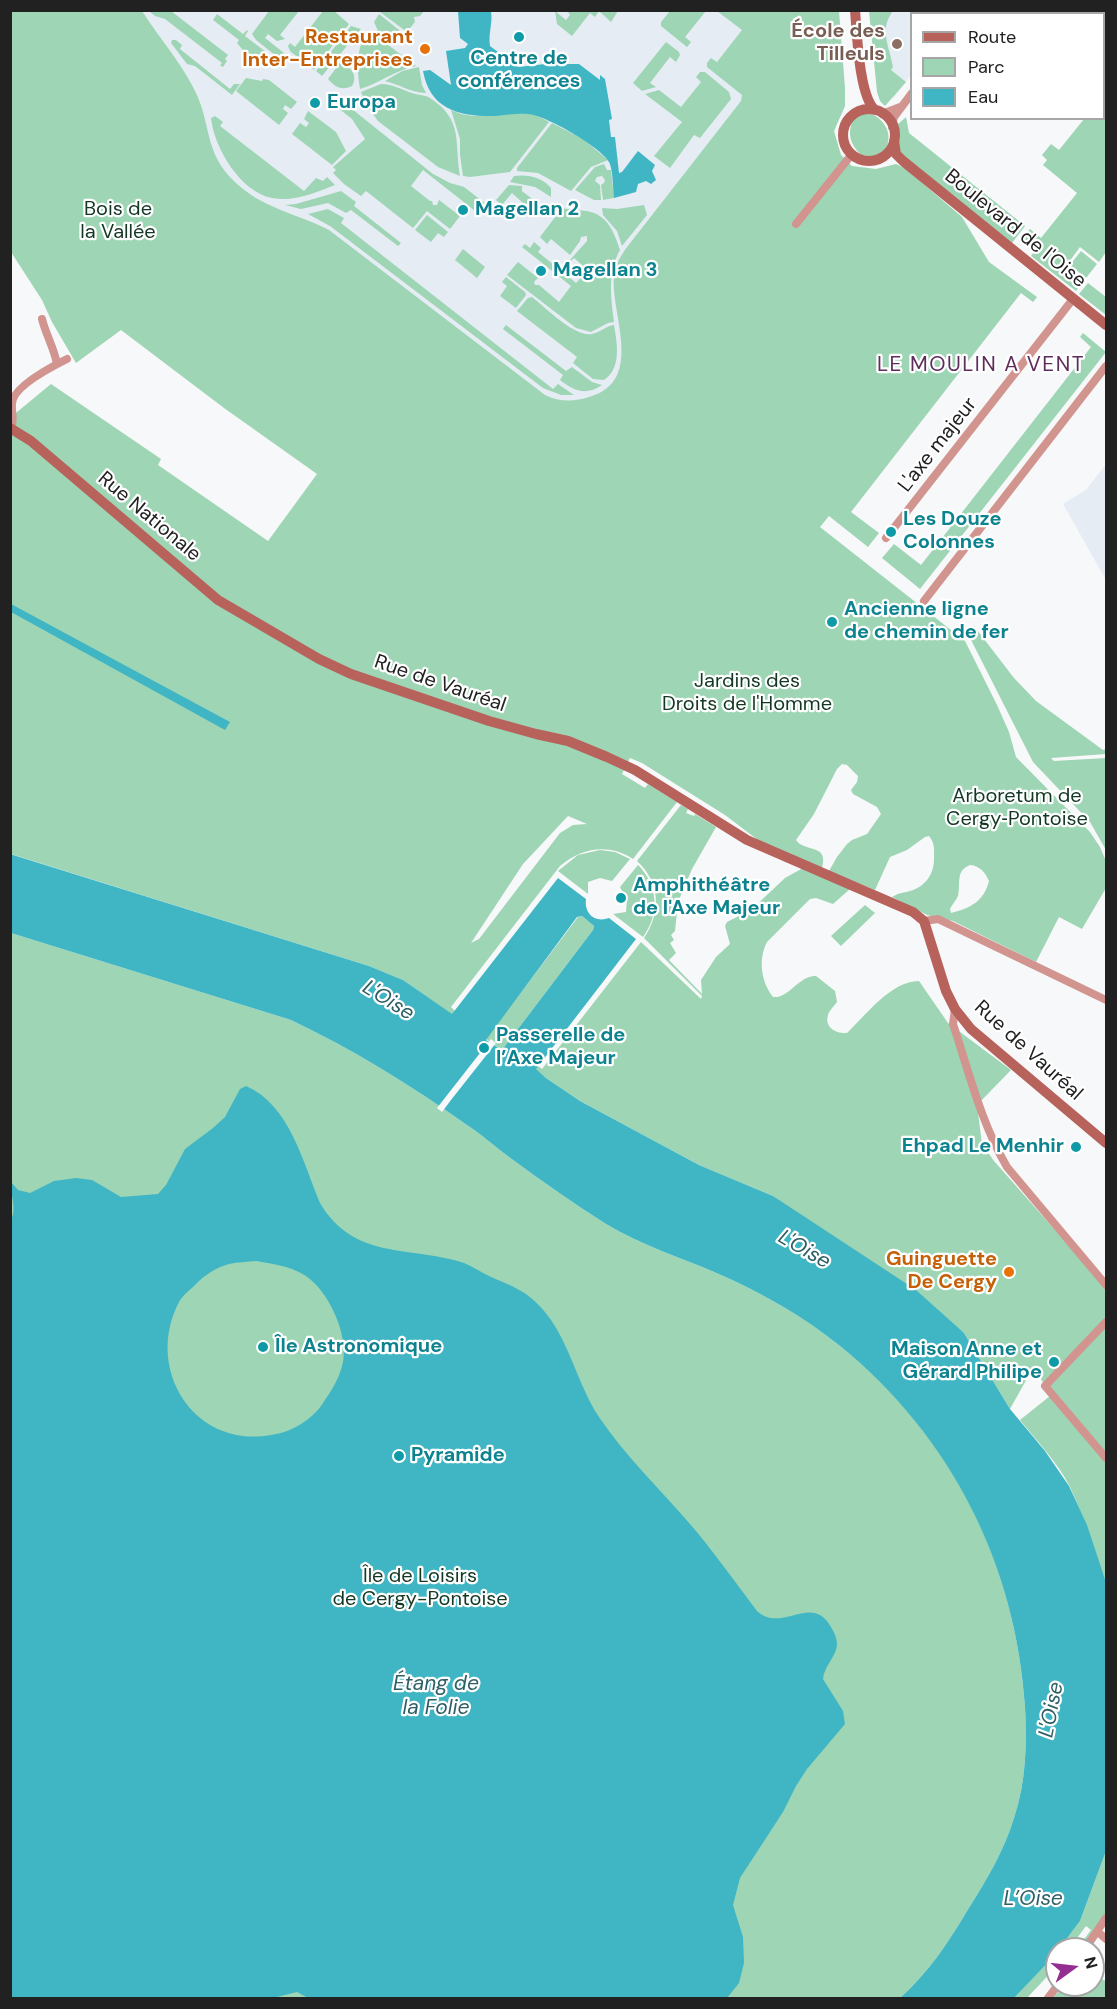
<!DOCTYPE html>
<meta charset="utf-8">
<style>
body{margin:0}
#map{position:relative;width:1117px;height:2009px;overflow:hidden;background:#f7f8f9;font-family:"DM Sans",sans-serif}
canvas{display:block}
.frame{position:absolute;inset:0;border:12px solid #212121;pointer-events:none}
.legend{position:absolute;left:910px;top:12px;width:195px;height:108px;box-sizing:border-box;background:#fff;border:2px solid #a6a6a6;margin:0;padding:8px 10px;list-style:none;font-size:18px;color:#212121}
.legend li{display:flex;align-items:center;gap:12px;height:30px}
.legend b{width:30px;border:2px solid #a6a6a6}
.north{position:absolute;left:1045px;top:1937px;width:60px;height:60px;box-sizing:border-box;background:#fff;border:2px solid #a6a6a6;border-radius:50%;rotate:75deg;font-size:16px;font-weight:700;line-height:24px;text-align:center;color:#212121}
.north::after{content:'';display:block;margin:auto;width:21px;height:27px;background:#942e93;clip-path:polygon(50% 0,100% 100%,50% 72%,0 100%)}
</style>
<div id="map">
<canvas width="1117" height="2009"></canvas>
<div class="frame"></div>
<ul class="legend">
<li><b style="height:8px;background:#b8625c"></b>Route</li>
<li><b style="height:16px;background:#9ed5b4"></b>Parc</li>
<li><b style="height:16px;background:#40b6c5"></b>Eau</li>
</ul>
<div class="north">N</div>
</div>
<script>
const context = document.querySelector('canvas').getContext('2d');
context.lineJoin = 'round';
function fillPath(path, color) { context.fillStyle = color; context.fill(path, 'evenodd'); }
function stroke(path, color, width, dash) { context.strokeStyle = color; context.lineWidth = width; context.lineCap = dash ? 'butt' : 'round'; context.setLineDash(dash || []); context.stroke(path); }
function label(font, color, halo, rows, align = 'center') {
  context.font = font + ' "DM Sans",sans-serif'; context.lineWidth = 4.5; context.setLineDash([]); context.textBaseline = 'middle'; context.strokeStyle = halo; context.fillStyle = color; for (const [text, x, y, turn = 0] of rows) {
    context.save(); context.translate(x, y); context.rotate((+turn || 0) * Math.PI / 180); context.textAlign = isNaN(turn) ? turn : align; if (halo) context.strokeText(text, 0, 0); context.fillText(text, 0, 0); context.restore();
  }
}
fillPath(new Path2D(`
 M138 11H825L770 544 224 188Z
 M879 11H965L961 13 912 14 911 75 893 99Z
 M1106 464V580L1063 504 1086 490Z`), '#e6ecf4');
fillPath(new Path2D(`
 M11 11H142C158 36 179 60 193 87 214 126 201 155 242 188 267 209 300 215 329 230L545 395C559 402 574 402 589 397 646 381 610 314 614 275 616 262 623 252 631 242L741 101 742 95 707 67V63L711 58 717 62 742 30 717 11H839L845 88V106L834 131 841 155 852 166 876 169 896 164 906 169 962 217 989 262 1037 297 1033 302 1021 293 851 512 879 533 868 547 829 516 820 527 965 641 997 705 1009 732 1016 757 1090 832 1100 847 1106 861V888L1082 929 1059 917 1036 962 953 921 927 915 892 897C898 893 903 893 910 891 925 887 934 874 934 859 934 850 935 843 929 836L925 837 907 850 890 857 875 890 829 871 837 857 847 844 852 840 867 834 881 814 877 807 853 794 851 790 857 782 858 776 847 765 842 764 837 769 814 814 796 840C805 853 829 843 822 868L758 840 725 815 642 763 630 758 622 774 645 788 648 784 677 802 633 859C608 843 582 848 560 866L451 1007 455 1011 452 1015 403 980 369 966 11 854V417L51 384 161 459 158 465 268 541 317 474 224 408 121 330 76 363 52 322 42 300 11 252ZM568 816 587 824 573 825 560 833 479 939 471 943 523 864ZM970 865C980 866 985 872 989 881 984 901 971 908 951 913L950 909C952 905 956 900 958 896 961 883 955 871 970 865Z
 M149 11H171L228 55 225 59 227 61 223 67 220 65 222 63 165 19 155 16Z
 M269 11H299L280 35 285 39 277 41 268 34 265 38 284 53 280 59 256 40 252 34Z
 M323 11H334L349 24 314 70 290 51 288 46 290 43 295 47Z
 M381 11V10L424 11 420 16 414 17 415 22 407 32 380 12Z
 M555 11 566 20 570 15 568 12 569 11H618L611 22 599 11 595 17 590 13 572 36 557 24Z
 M670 11H706L685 37 691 42 687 47 661 26V22Z
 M869 11H893C879 29 889 45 893 67L891 70 906 82 885 106 880 101 877 92Z
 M217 14 243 34 247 30 248 31 245 36 266 52 264 57 256 54 254 59 246 56 242 49 237 43 239 40 213 20Z
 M379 14 404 34 397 40H392L378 31 374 22Z
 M351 26 361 29 322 76 316 71Z
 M371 32 416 66C395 70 380 83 360 89 357 71 356 51 365 35Z
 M172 40H176L182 45 180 49 230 89 234 84H240L232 95 195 66 187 64 171 43Z
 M666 42 679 52 680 55 676 62 670 57 650 83 656 87 642 91 633 83Z
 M342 60C349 68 359 74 352 86 341 91 335 87 328 79Z
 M419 67 422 85 426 93C411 93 399 84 385 81L402 71Z
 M700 72H705L729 92 731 99 700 138 694 135 670 168 654 156 682 122 645 94 659 90 681 107 701 82 696 77Z
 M246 78 262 81 263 79 269 80 297 102 291 109 285 105 283 109 288 113 279 125 236 91Z
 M381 84C393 84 402 90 412 93 418 95 426 95 430 98 464 120 454 142 460 176L438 167 378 121 367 106 361 92Z
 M1106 94V252L1099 262 1080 247 1066 266 1084 280 1076 291 1031 256 1036 249 1022 239 1030 229 1041 238 1077 193 1043 165 1047 160 1042 155 1051 144 1059 150 1084 119 1104 118V95Z
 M337 97 433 174 450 183 464 187 486 204 479 214 423 170 411 186 430 201H432L433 205H437L439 200 460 216 450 229 427 211 413 228 366 191 361 196 344 184 333 173 336 170 333 167 365 139 352 119 332 103Z
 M451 110C475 122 501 112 527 113 535 114 542 118 549 122L510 172 470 177 463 176 460 155V139Z
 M308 111 336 132 346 151 332 165 292 134 300 123 306 127 309 123 304 119Z
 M870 113C885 120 893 133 886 149L873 157 861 155C850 144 847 134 853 119L861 114Z
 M215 116 223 122 220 126 304 191 316 178 323 181 327 177 335 185C315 193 294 202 272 198 240 192 214 147 211 118Z
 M906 117 909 133 1025 226 1012 243 903 155 898 147 897 125Z
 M552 123 583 139 608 160 591 167 571 191 538 173 517 171V168Z
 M604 164 607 170H611L614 198 603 200 601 185 604 183 605 180 602 176 597 177 595 181 600 185 601 200H594L575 190 595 167Z
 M514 176C528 174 542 177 551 188V197L535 187 510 182Z
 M509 185 522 186V191L540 205 534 213 512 193 502 205 496 200Z
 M341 191 356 202 354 206 401 243 398 246 351 210 346 213 328 203 301 209 285 205 296 204Z
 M644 205 647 215 622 246 617 231 603 215 602 208 617 209Z
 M562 208C570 210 579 210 587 211 608 215 614 232 620 250 607 273 611 297 614 322L608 323 591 332 576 328 507 275 518 262 538 278 534 282 535 285H539L559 302 571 286 522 247 525 244 530 248 534 242 541 248 538 252 576 283 588 270 574 258 570 262 569 261 587 241V236L581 237 580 241 570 255 551 239 547 244 540 237Z
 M328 209 344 218 341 223 553 389 558 384 574 395H561L543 388 330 226 308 214Z
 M427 215 448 232 444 237 438 233 431 242 415 230Z
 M463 249 485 267 477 278 455 260Z
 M1081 251 1097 264 1086 278 1070 265Z
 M506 277 525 292 526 295 516 308 500 296 507 286 502 282Z
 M1088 283 1106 297V315L1079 294Z
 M532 297C546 308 574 337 592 334 601 332 606 326 614 325 617 343 622 368 604 380L593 379 573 363 577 357 517 311 528 298Z
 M506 325 566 371 572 367 592 382 602 385C586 396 574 391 560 380L563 375 503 329Z
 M1083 333 1106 352 920 589 882 558 894 544 921 565 1091 347 1080 337Z
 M974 626 1014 678 1036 701 1103 750 1106 749V754L1051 758 1054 761 1106 758V850L1090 822 1033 762 968 634Z
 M681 805 688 809 686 813 694 816 695 814 716 827 692 869 678 902 675 931 671 935 674 940 670 943 676 953 669 960 702 994 701 980 716 957 730 944 725 926 727 922 751 910 785 878 803 868 850 889 833 904 816 898 810 899 767 942C758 959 761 982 773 997 789 999 799 975 816 976L835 991 837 1002C834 1006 829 1011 828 1015 824 1028 837 1034 847 1033 866 1015 891 981 919 981L948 1023 1011 1070 977 1105 982 1144 994 1161 1106 1288V1582C1095 1550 1084 1518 1070 1487 1058 1463 1037 1441 1020 1420L1050 1396 1034 1366 1010 1409 964 1333 773 1196 699 1165 580 1101 546 1078 535 1069 538 1066 542 1069 641 942 701 999 702 996 644 938C661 913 661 883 637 861Z
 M600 850 615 852 630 859 612 881 600 878 588 882V894L558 871 578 855Z
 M638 865C658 885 660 914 643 937L613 914 626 912 627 900 620 887Z
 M865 905 875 913 841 946 831 936Z
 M582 916 594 926 593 930 502 1050 486 1039 578 917Z
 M11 933 291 1020C352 1049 409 1084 464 1123 480 1133 494 1146 509 1157 540 1180 573 1203 606 1224 642 1246 683 1258 721 1275 764 1294 804 1317 840 1346 952 1436 1016 1565 1025 1707 1027 1744 1026 1782 1014 1818 1004 1851 986 1881 967 1911 948 1943 928 1973 900 1998H11Z
 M1106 1851V1913L1082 1949H1077L1091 1930 1086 1926 1069 1949H1059L1080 1921Z
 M1057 1951V1966L1027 1998H1014Z
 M1093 1975 1106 1981V1998H1053L1064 1985H1093Z`), '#9ed5b4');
fillPath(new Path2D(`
 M458 11H491C493 24 488 33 490 46L518 67 545 64H579L600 80V75L605 79 612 119 609 120 611 137H615L619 173 622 172 638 151 655 165 652 171 656 180 651 184 646 181 638 184 636 192 614 198C613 189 613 169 609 162 601 147 545 115 528 114 517 113 506 115 496 116 460 117 430 110 423 71L430 70 451 85 446 51 465 48 468 44 460 38Z
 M10 604H11L230 722 225 730 11 612Z
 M10 854 369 966 403 980 452 1014 558 878 586 899C584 914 595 923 609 918L636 939 536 1069 546 1078 580 1101 699 1165 773 1196 916 1290 964 1333 1010 1409 1045 1451 1069 1486 1087 1525 1106 1582V1851L1080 1921 1053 1957 1014 1998H900C928 1973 948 1943 967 1911 986 1881 1004 1851 1014 1818 1026 1782 1027 1744 1025 1707 1016 1565 951 1436 840 1346 804 1317 764 1294 721 1275 683 1258 642 1246 606 1224 573 1203 540 1180 509 1157 494 1146 480 1133 464 1123 409 1084 352 1049 291 1020L11 933ZM582 916 594 926 593 930 502 1050 486 1040 577 917Z
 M246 1086C290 1105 303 1163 320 1203 354 1260 408 1246 461 1262 471 1265 480 1272 489 1276 502 1282 514 1286 526 1294 568 1325 572 1376 599 1417 625 1456 660 1489 690 1524 714 1552 735 1582 757 1611 782 1634 812 1592 831 1627 834 1632 837 1638 837 1645 836 1657 824 1666 823 1679L843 1711 845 1724 807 1769 796 1786 783 1812 740 1878 733 1905 743 1937 744 1963 739 1983 727 1998H308L297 1992 273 1998H11L10 1222C18 1208 10 1197 11 1182L18 1190 30 1193 54 1181 76 1178 92 1180 121 1197 158 1194 166 1185 185 1149 213 1128 225 1117 240 1089ZM256 1261C275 1264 296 1267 311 1280 331 1297 348 1336 343 1362 340 1377 332 1390 323 1403 312 1420 292 1432 271 1435 194 1449 144 1369 179 1302 183 1295 190 1290 195 1285 203 1276 217 1267 229 1264 238 1262 247 1262 256 1261Z`), '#40b6c5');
fillPath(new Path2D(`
 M491 1039 496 1043 451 1100 442 1112 437 1108Z`), '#f7f8f9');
stroke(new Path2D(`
 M1065 10 1069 14
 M976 14 978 10
 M1104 20 1106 19
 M882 114 900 107
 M892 127 894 117 912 93
 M796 224 852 154
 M42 319C46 335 54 348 57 364
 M11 428C15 418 11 413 12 404 12 387 53 366 67 359
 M886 538 1073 299
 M924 601 1106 366
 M924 921 938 919 1106 1000
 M955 1009 953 1024C969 1072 981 1123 1007 1167L1106 1285
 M1106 1322 1045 1386 1106 1458
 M1098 1932 1106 1939
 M1085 1949 1106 1918
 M1048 1998 1058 1985`), '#d1948f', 8);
stroke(new Path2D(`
 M855 10C857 33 859 96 875 110
 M843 135a26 26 0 1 1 52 0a26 26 0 1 1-52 0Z
 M894 141 896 154 903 161 1106 325
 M10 428 31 441 218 600 319 659 351 674 489 721 536 734 568 741 607 757 635 770 747 840 913 912 924 921 946 991 955 1009 971 1029 1106 1143`), '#b8625c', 10);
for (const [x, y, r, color] of [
 [519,37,6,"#0f9aa8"],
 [897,44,6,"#8d6e63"],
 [425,49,6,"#e8710a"],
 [315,103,6,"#0f9aa8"],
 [463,210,6,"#0f9aa8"],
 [541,271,6,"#0f9aa8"],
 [891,532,6,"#0f9aa8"],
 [832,622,6,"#0f9aa8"],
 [621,898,6,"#0f9aa8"],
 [484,1048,6,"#0f9aa8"],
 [1076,1147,6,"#0f9aa8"],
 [1009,1272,6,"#e8710a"],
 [263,1347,6,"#0f9aa8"],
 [1054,1362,6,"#0f9aa8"],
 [399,1456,6,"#0f9aa8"]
]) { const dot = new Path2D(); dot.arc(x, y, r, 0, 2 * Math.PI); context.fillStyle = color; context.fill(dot); stroke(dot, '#fff', 2); }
label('bold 20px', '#785e54', '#fff', [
 ["École des",885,32],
 ["Tilleuls",885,55]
], 'right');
label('bold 20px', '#c56008', '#fff', [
 ["Restaurant",413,38],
 ["Inter-Entreprises",413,61],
 ["Guinguette",997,1260],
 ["De Cergy",997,1283]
], 'right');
label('bold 20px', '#0d838f', '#fff', [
 ["Centre de",519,59,"center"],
 ["conférences",519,82,"center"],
 ["Europa",327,103],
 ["Magellan 2",475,210],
 ["Magellan 3",553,271],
 ["Les Douze",903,520],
 ["Colonnes",903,543],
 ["Ancienne ligne",844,610],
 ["de chemin de fer",844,633],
 ["Amphithéâtre",633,886],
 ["de l'Axe Majeur",633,909],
 ["Passerelle de",496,1036],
 ["l’Axe Majeur",496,1059],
 ["Ehpad Le Menhir",1064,1147,"right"],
 ["Île Astronomique",275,1347],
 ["Maison Anne et",1042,1350,"right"],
 ["Gérard Philipe",1042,1373,"right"],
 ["Pyramide",411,1456]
], 'left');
label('20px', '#133724', '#fff', [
 ["Bois de",118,210],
 ["la Vallée",118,233],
 ["Jardins des",747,682],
 ["Droits de l'Homme",747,705],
 ["Arboretum de",1017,797],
 ["Cergy‐Pontoise",1017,820],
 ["Île de Loisirs",420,1577],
 ["de Cergy-Pontoise",420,1600]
]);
label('20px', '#212121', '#fff', [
 ["Boulevard de l'Oise",1015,229,39],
 ["L'axe majeur",938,445,-52],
 ["Rue Nationale",149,517,40],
 ["Rue de Vauréal",440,684,19],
 ["Rue de Vauréal",1028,1051,42]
]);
context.letterSpacing = '1.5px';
label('21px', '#5e2c5d', '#fff', [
 ["LE MOULIN A VENT",981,365]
]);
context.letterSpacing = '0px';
label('italic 21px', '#2e5f66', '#fff', [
 ["L'Oise",388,1001,32],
 ["L'Oise",804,1250,30],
 ["Étang de",436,1684],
 ["la Folie",436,1708],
 ["L'Oise",1052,1710,-79],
 ["L’Oise",1033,1899]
]);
</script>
